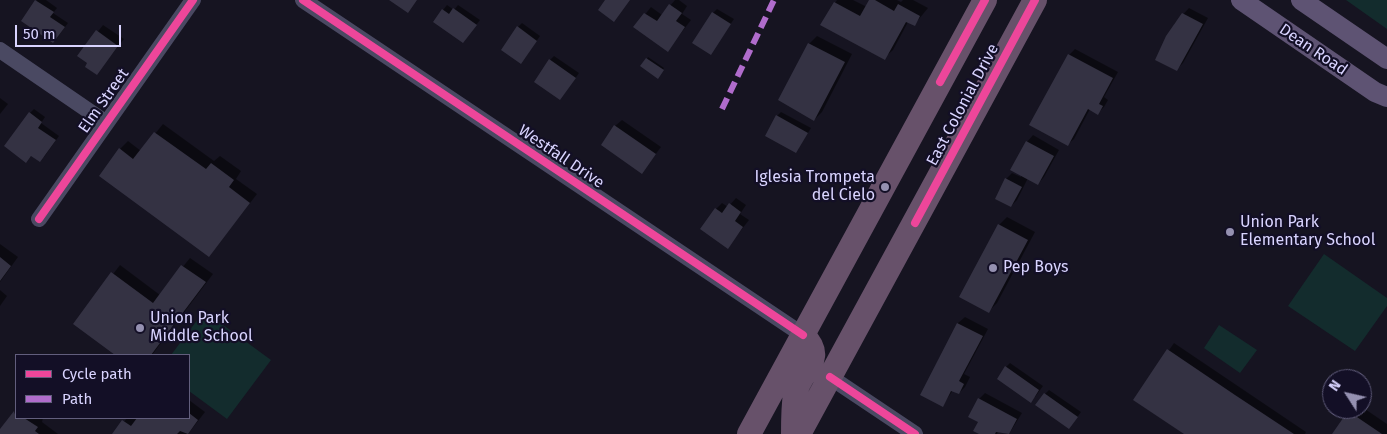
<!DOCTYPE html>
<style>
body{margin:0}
#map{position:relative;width:1387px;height:434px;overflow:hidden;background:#161421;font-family:"Fira Sans",sans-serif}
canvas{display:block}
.legend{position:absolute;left:15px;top:354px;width:175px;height:65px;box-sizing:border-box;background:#130f26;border:1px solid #625e7d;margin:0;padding:6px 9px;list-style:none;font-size:15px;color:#d9d4ff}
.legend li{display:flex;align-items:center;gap:10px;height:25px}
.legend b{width:25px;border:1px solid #625e7d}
.north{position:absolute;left:1322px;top:369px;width:50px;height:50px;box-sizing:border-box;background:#130f26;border:1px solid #625e7d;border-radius:50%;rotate:305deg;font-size:14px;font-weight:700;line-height:20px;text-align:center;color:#d9d4ff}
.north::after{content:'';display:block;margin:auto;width:18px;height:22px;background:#9591b1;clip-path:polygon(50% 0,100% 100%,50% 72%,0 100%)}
.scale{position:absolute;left:15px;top:25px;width:106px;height:22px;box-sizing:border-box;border:2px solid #d9d4ff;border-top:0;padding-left:6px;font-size:15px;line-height:18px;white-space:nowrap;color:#d9d4ff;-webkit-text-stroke:4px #130f26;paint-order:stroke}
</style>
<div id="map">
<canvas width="1387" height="434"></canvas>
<ul class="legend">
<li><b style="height:6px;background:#ed469a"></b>Cycle path</li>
<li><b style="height:6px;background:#b06ccc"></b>Path</li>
</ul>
<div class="north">N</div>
<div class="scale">50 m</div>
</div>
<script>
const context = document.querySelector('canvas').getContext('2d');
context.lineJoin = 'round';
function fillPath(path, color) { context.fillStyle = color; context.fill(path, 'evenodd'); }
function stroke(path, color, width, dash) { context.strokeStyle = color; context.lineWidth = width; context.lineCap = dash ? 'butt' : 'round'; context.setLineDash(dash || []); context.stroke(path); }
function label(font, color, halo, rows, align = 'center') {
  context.font = font + ' "Fira Sans",sans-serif'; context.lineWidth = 4.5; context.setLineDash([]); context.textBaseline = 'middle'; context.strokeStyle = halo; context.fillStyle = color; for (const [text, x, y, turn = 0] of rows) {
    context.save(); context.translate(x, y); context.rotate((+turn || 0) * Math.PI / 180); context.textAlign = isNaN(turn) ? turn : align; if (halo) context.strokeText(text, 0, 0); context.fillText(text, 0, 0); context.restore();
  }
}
fillPath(new Path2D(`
 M1346 0H1387V29Z
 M1324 254 1387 298V306L1355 351 1288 306Z
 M204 311 271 360 227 419 189 391V355H171Z
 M1219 325 1257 350 1240 373 1204 348Z`), '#132c2d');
fillPath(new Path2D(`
 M37 0H46L57 8 53 13 68 23 57 38 22 21Z
 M675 0H679L687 6 682 14 691 20 668 50 635 27 651 7 662 15Z
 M837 0H853L867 7 871 0H897L901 2 903 0H913L928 8 914 25 908 22 893 50 884 58 835 3Z
 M447 5 454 10 458 5 480 20 463 42 443 10Z
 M1189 8 1208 18 1183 63 1176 70 1157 60 1175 23Z
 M717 9 734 19 711 53 713 13Z
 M522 23 540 36 525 58 518 27Z
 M103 25 124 39 97 73 89 63 79 56Z
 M817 36 852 54 822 112 814 120 809 44Z
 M1075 49 1118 72 1104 97 1108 100 1104 107 1098 113 1090 109 1074 139 1067 145 1069 55Z
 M554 56 579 73 564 94 550 60Z
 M648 57 664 68 660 75 647 59Z
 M0 98 8 104 0 114Z
 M34 109 45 117 41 123 59 136 44 157 32 155 26 162 30 113Z
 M781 112 811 128 796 152 777 116Z
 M622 120 661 147 642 172 615 126Z
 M163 124 214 161 220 156 241 171 236 179 257 194 209 256 120 149 128 141 141 151Z
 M1033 135 1059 150 1044 177 1038 184 1028 178 1017 200 1011 206 1006 179 1012 173 1021 177 1027 142Z
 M736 198 746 205 740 214 749 220 728 247 716 209 722 203 728 207Z
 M1007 217 1035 232 997 303 989 311 999 225Z
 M0 244 18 257 0 282Z
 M190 258 213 274 152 355H117L75 324 120 265 160 295Z
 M0 290 7 296 0 306Z
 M965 317 988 329 964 374 970 377 965 387 959 393 953 390 943 405 921 394 958 323Z
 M1174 343 1306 432 1305 434H1186L1135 399Z
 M1010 363 1043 386 1035 397 1006 367Z
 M1049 390 1081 412 1073 423 1045 394Z
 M985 393 1022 413 1009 434 998 432 997 434H982L979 399Z
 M189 400 205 412 188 434H114L127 418H189Z
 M1362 407 1387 424V434H1334L1352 409H1362Z
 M16 410V418H43L42 422 58 434H0Z`), '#0007');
fillPath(new Path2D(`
 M35 0 54 12 50 17 65 27 53 43 21 21Z
 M389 0H417L408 13Z
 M605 0H630L614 22 598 10Z
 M869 0H875L894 11 898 4 920 16 915 26 906 22 885 60 820 25 834 2 860 16Z
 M669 4 682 13 676 21 685 27 668 52 633 27 644 13 657 21Z
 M453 8 477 25 463 43 433 22 442 9 449 14Z
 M712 12 731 24 711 55 692 43Z
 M1182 13 1203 24 1177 71 1155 60 1166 36Z
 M517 26 537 41 521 64 501 50Z
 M96 30 118 46 97 75 85 67 87 63 77 56Z
 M808 43 845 62 814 121 778 100Z
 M1068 54 1113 78 1099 104 1103 106 1098 115 1088 109 1068 146 1029 125Z
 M646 58 664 70 658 79 640 66Z
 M549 59 576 78 560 100 534 82Z
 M29 112 42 122 38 128 56 140 40 162 31 156 26 163 4 146Z
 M776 115 808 133 796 153 765 136Z
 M614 125 656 154 642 174 601 145Z
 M154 132 206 169 211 163 234 180 229 187 250 203 209 257 99 176 119 148 133 159Z
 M1026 141 1054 156 1038 185 1010 170Z
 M1005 178 1022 187 1011 207 995 199Z
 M729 203 741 212 735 221 743 227 728 249 700 229 715 208 722 213Z
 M998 224 1028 240 989 313 959 297Z
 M0 257 11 266 0 281Z
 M181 265 206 282 151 355H115L73 324 111 272 153 303Z
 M957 323 983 336 959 381 964 384 959 394 951 391 943 407 920 395Z
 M1167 349 1235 395 1294 434H1184L1133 400Z
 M1005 366 1039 390 1031 403 997 379Z
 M1044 393 1078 417 1069 429 1035 405Z
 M978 398 1017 419 1009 434 996 432 995 434H979L973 431 978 422 968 417Z
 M14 411 16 418H24L38 427 35 431 39 434H0V429Z
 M1348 411 1382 434H1332Z
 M189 413 198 420 188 434 180 431 177 434H112L122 420 131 426 137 418H189Z`), '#343243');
stroke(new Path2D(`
 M303 0 803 335
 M0 50 105 122
 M39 219 193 0
 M830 377 915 434`), '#4a4962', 16);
stroke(new Path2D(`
 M1241 0 1375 92 1387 97
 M1301 0 1387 59`), '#5e5373', 20);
stroke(new Path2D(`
 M749 434 985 0
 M793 434C793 421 793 407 795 394 800 369 828 360 803 335
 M799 434 1035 0`), '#67516a', 24);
stroke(new Path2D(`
 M722 109 774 0`), '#b06ccc', 6, [12, 6]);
stroke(new Path2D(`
 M303 0 803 335
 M940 82 985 0
 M39 219 193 0
 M915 223 1035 0
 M830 377 915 434`), '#ed469a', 8);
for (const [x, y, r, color] of [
 [885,187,5,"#9591b1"],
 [1230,232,5,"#9591b1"],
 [993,268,5,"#9591b1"],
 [140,328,5,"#9591b1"]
]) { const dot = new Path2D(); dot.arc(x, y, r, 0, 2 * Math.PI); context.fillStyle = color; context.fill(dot); stroke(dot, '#130f26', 2); }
label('16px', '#d9d4ff', '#130f26', [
 ["Dean Road",1313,50,34],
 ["Elm Street",104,101,-55],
 ["East Colonial Drive",963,105,-62],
 ["Westfall Drive",561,157,34]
]);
label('16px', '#d9d4ff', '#130f26', [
 ["Iglesia Trompeta",875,178,"right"],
 ["del Cielo",875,196,"right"],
 ["Union Park",1240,223],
 ["Elementary School",1240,241],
 ["Pep Boys",1003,268],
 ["Union Park",150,319],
 ["Middle School",150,337]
], 'left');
</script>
